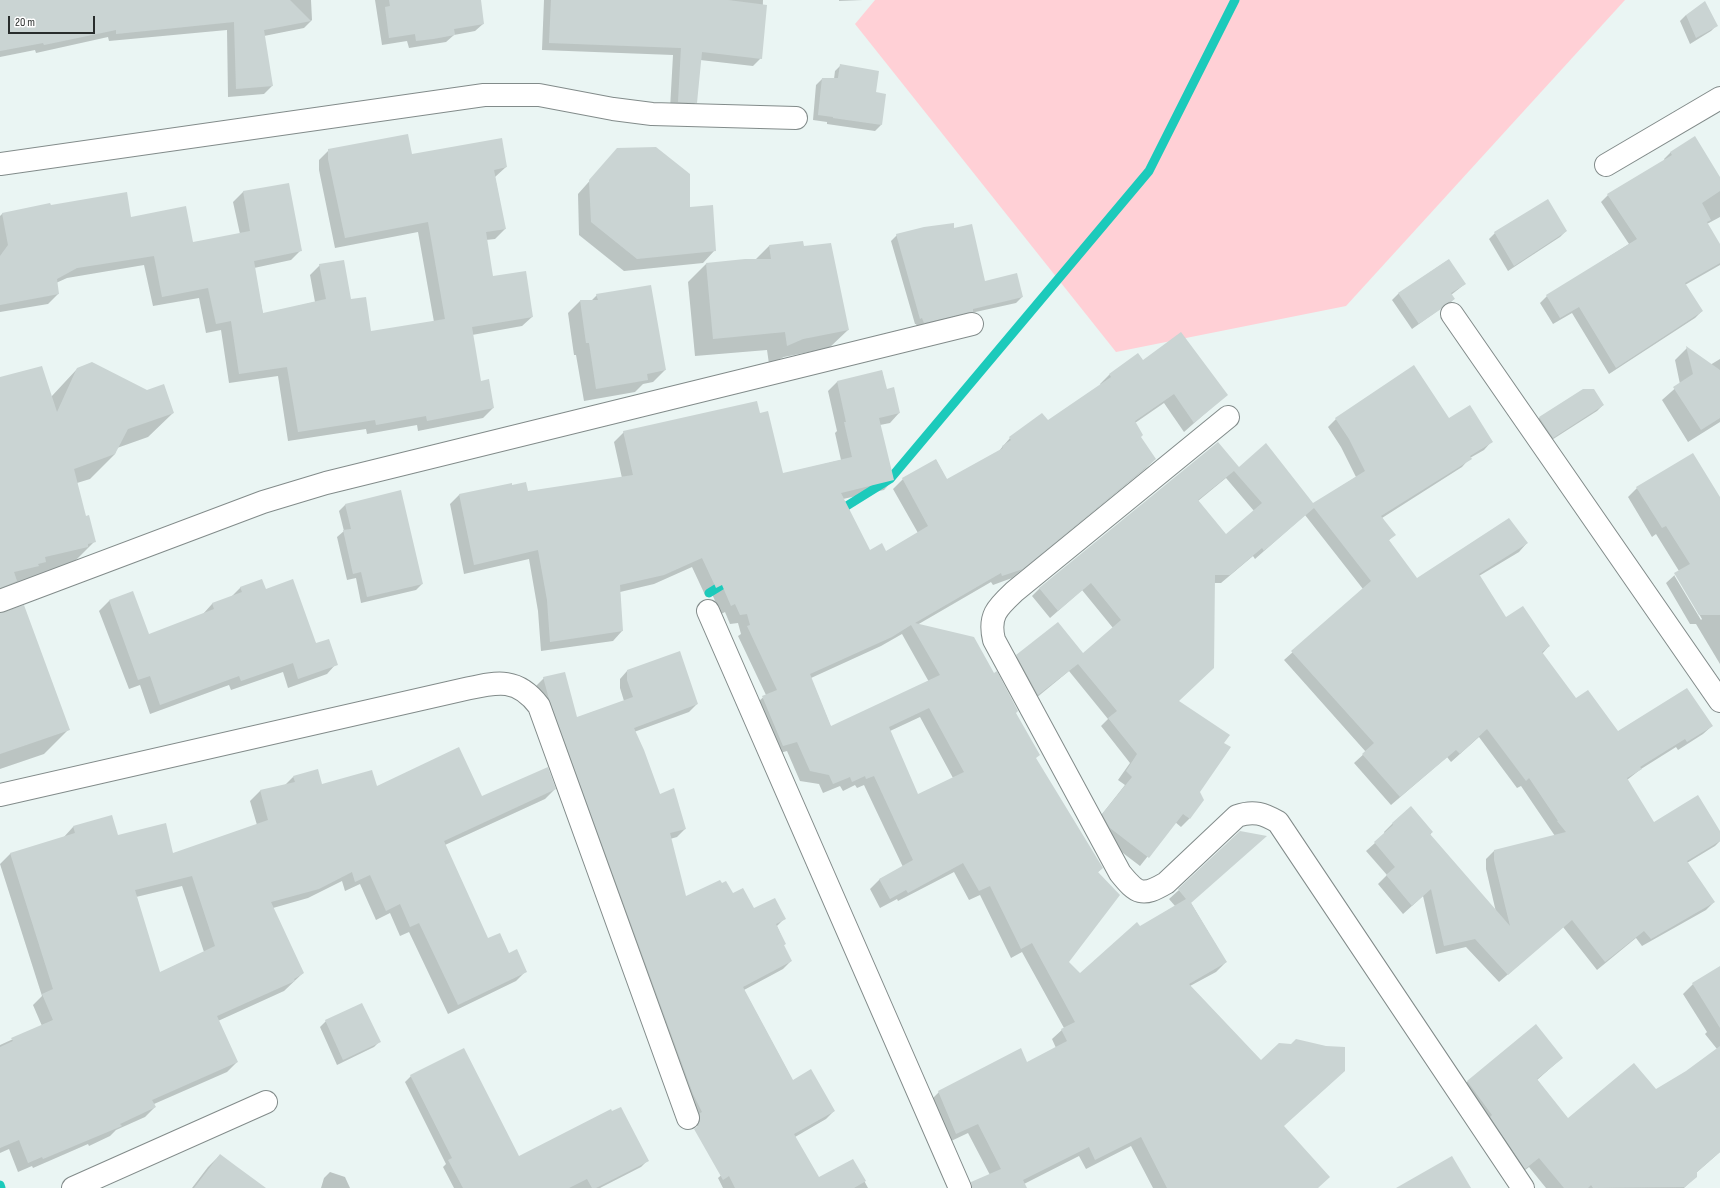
<!DOCTYPE html>
<style>
body{margin:0}
#map{position:relative;width:1720px;height:1188px;overflow:hidden;background:#eaf5f3;font-family:"Sofia Sans Condensed",sans-serif}
canvas{display:block}
.scale{position:absolute;left:8px;top:16px;width:87px;height:18px;box-sizing:border-box;border:2px solid #282c2b;border-top:0;padding-left:5px;font-size:12px;line-height:14px;white-space:nowrap;color:#282c2b;-webkit-text-stroke:3px #fff;paint-order:stroke}
</style>
<div id="map">
<canvas width="1720" height="1188"></canvas>
<div class="scale">20 m</div>
</div>
<script>
const context = document.querySelector('canvas').getContext('2d');
context.lineJoin = 'round';
function fillPath(path, color) { context.fillStyle = color; context.fill(path, 'evenodd'); }
function stroke(path, color, width, dash) { context.strokeStyle = color; context.lineWidth = width; context.lineCap = dash ? 'butt' : 'round'; context.setLineDash(dash || []); context.stroke(path); }
fillPath(new Path2D(`
 M875 0H1625L1346 306 1116 352 855 24Z`), '#ffd0d6');
fillPath(new Path2D(`
 M0 0H311L312 20 304 28 264 36 272 86 264 94 228 97 227 30 109 41 108 37 36 53 35 50 0 57Z
 M375 0H480L483 24 475 31 454 35 446 42 409 48 407 41 382 45Z
 M544 0H763L761 58 753 66 700 60 696 102 688 110 670 109 673 55 542 50Z
 M839 0H863L839 1Z
 M1686 15 1717 25 1711 31 1690 44 1680 21Z
 M841 65 875 93 881 125 875 131 827 124V122L813 120 816 85 822 79H834L835 71Z
 M618 149 689 208 715 250 703 263 624 271 579 235 578 194Z
 M329 150 411 155 506 167 495 177 505 229 495 239 486 240 492 277 532 317 522 326 472 335 480 382 493 408 483 418 418 431 417 425 367 434 366 429 288 441 278 376 229 383 221 330 206 333 199 298 153 306 144 265 67 278 56 283 58 294 48 304 0 312V216L2 214 50 206 131 218 192 243 240 234 233 202 243 192 288 184 301 250 291 260 254 268 263 314 315 302 310 275 320 265 350 300 370 332 434 322 418 232 335 248 319 170V160Z
 M1671 152 1720 179V217L1707 224 1720 246V265L1685 285 1702 311 1695 318 1609 374 1572 313 1553 324 1540 303 1547 296 1629 244 1601 202 1608 195 1665 161 1664 159Z
 M954 229 984 282 1022 297 1016 303 971 313 918 328 916 324H915L891 241 897 235Z
 M1566 231 1560 237 1508 271 1489 239 1495 233Z
 M769 246 803 247 848 330 829 348 784 357 769 364 767 350 695 356 688 282 706 264 755 260Z
 M1448 260 1465 284 1451 295 1454 299 1448 305 1440 309 1412 329 1392 300 1398 294Z
 M597 295 665 370 653 382 643 384 635 392 584 401 576 355H574L568 313 580 301H591Z
 M1687 348 1710 365 1720 359V422L1688 442 1662 400 1680 384 1675 360Z
 M1138 354 1143 361 1226 395 1184 432 1164 403 1135 423 1140 437 1155 459 1145 469 1012 578 993 585 991 582 917 625 1015 713 1035 758 1102 868 1097 873 1067 963 1080 974 1139 928 1175 906 1169 899 1179 890 1191 903 1226 962 1216 972 1190 986 1283 1127 1318 1188H1153L1131 1146 1086 1169 1079 1156 1024 1184 1025 1188H974L990 1175 968 1133 947 1143 929 1102 939 1092 1026 1064 1056 1048 1052 1039 1064 1028 1022 952 1011 958 980 895 969 900 954 872 898 901 897 899 880 908 870 889 880 879 903 867 864 785 857 788 855 785 843 791 840 786 823 793 819 784 800 781 787 751 773 755 753 706 766 695 738 636 741 634 738 623 730 624 725 612 721 614 712 594 706 597 692 567 654 584 620 592 622 631 613 641 541 651 538 611 529 559 464 574 450 504 459 495 511 484V486L527 492 622 478 614 442 624 432 759 414 782 474 841 460 835 433 837 431 828 391 837 382 882 371 886 390 899 413 890 423 880 425 893 480 884 490 843 499 870 552 886 553 918 533 893 489 903 479 936 460 947 480 998 452 1010 438 1047 422 1101 386 1100 384 1109 375ZM902 634 929 682 831 727 811 678 881 646ZM920 717 953 778 917 796 890 731Z
 M77 369 173 413 148 437 117 448 115 454 90 479 77 483 85 517 94 542 70 566 0 597V378L51 397Z
 M1583 390 1603 405 1597 411 1547 443 1533 424 1539 418Z
 M1336 419H1449L1492 441 1484 450 1470 458 1462 467 1382 518 1394 535 1388 541 1417 579 1527 543 1519 552 1479 576 1506 618 1549 646 1542 654 1576 699 1617 732 1712 726 1703 734 1678 750 1676 747 1641 769 1627 780 1654 824 1720 833V841L1715 846 1687 863 1714 902 1706 910 1642 946 1636 938 1597 970 1563 927 1499 982 1466 947 1436 954 1423 896 1403 914 1378 884 1387 875 1366 851 1385 834 1384 832 1392 824 1411 807 1432 832 1430 835 1496 912 1486 869V859L1494 851 1555 836 1521 786 1517 788 1479 737 1451 762 1447 757 1391 805 1354 763 1366 752 1284 660 1363 589 1305 515 1255 559 1253 556 1221 583H1214L1178 702 1223 743 1199 792 1189 819 1181 827 1175 822 1140 866 1102 837 1095 823 1125 785 1118 780 1130 763 1101 726 1108 719 1069 671 1030 703 1009 664 1017 656 1083 655 1113 628 1082 590 1050 618 1032 596 1040 588 1238 468 1313 504 1356 477 1341 447 1328 427ZM1226 478 1254 511 1226 536 1198 501Z
 M1637 488 1720 499V664L1696 624H1690L1666 583 1679 571 1656 534 1652 537 1628 497ZM1674 575H1676L1702 619 1701 620Z
 M400 491 422 584 416 590 361 603 356 578 347 580 337 537 344 531 339 511 345 505Z
 M241 587 265 590 336 664 327 674 288 688 283 672 231 690 229 685 150 714 140 685 129 689 99 611 109 601 132 592 148 636 203 614 212 604 231 597Z
 M0 614 68 730 44 754 0 769Z
 M627 671 697 704 689 712 634 732 660 795 685 829 677 837 670 839 685 898 733 894 753 910 785 918 777 926 785 944 783 946 791 961 783 969 744 990 793 1081 834 1111 826 1119 795 1137 819 1179 853 1160 868 1188H723L718 1178 726 1171 703 1137 685 1102 542 707 536 686 544 678 576 718 624 701 620 688V679Z
 M293 777 321 786 376 787 482 797 555 789 545 799 445 845 487 939 509 954 526 971 516 981 448 1014 409 932 400 936 390 913 376 920 360 884 345 891 342 881 308 898 273 908 303 973 284 991 218 1021 237 1062 227 1072 154 1104 155 1107 145 1117 116 1130 110 1136 89 1146 88 1144 33 1168 32 1166 18 1172 9 1149 0 1153V1045L42 1026 33 1005 42 996 0 864 10 854 63 838 73 827 111 816 117 836 172 854 257 825 250 801 260 791 285 785ZM182 886 204 952 159 973 136 897Z
 M1720 968V1152L1696 1173V1176L1684 1188H1546L1529 1167 1515 1178 1457 1092 1467 1082 1536 1026 1562 1058 1537 1080 1568 1119 1655 1091 1687 1072 1717 1049 1705 1034 1707 1032 1683 994 1693 984Z
 M326 1021 380 1041 374 1047 337 1065 320 1027Z
 M411 1076 518 1157 647 1161 641 1167 600 1188H454L443 1167 446 1164 405 1082Z
 M220 1155 264 1188H192L208 1167Z
 M330 1172 345 1177 350 1188H321L324 1178Z`), '#0003');
stroke(new Path2D(`
 M837 512 890 479 1149 171 1235 0
 M709 593 727 582
 M0 1185 1 1188`), '#1ccabb', 9);
fillPath(new Path2D(`
 M0 0H290L311 21 264 30 273 86 236 89 234 22 116 34V30L44 45 43 43 0 51Z
 M389 0H481L484 24 454 29 455 35 433 39 416 41 415 34 389 38 385 7 390 6Z
 M551 0H728L767 5 762 59 702 52 697 103 678 102 681 48 549 43Z
 M1705 1 1718 26 1696 38 1686 15Z
 M840 64 879 71 876 92 886 94 882 125 833 118V117L818 115 822 78H838Z
 M408 134 412 154 502 138 507 167 494 170 506 229 486 232 493 276 526 271 533 317 472 327 481 381 489 379 494 408 427 421 426 416 376 425 375 420 298 432 287 367 239 374 231 321 216 324 208 288 162 297 154 256 77 268 57 279 59 294 0 305V256L8 245 2 213 50 203 51 205 127 192 131 217 186 206 193 242 250 231 243 191 289 183 302 251 254 261 263 313 326 299 319 264 344 260 351 299 366 297 371 331 445 319 428 222 345 238 328 159V149Z
 M1695 136 1720 177V191L1702 203 1711 220 1707 222 1720 244V263L1685 283 1703 311 1616 368 1579 307 1560 318 1546 295 1637 239 1607 194 1672 155 1670 152Z
 M656 147 690 174V207L713 205 716 251 637 259 591 222 589 180 617 148Z
 M1548 199 1567 231 1514 266 1494 232Z
 M954 223V228L972 224 985 281 1017 273 1023 297 973 309V312L924 323 922 318 920 319 896 234 924 227Z
 M803 241 804 246 831 243 849 330 803 339 787 346 785 332 713 339 706 263 745 259H771L769 245Z
 M1449 259 1466 284 1451 293 1455 299 1445 304 1441 309 1419 324 1398 293Z
 M651 285 666 370 647 374 648 380 596 389 589 343H586L580 300H598L596 294Z
 M1181 332 1228 395 1194 423 1174 394 1135 421 1143 435 1141 437 1156 459 1023 569 1002 576 1001 573 915 623 974 637 994 673 997 671 1018 711 1016 713 1040 755 1036 758 1103 868 1098 872 1120 895 1069 962 1080 973 1137 922 1140 926 1186 899 1178 889 1240 831 1267 836 1191 903 1227 962 1189 984 1261 1060 1279 1043 1291 1044 1296 1039 1326 1046 1345 1047V1071L1284 1126 1330 1177 1318 1188H1167L1141 1137 1095 1160 1089 1147 1023 1180 1027 1188H972L971 1182 1001 1169 978 1124 956 1134 938 1091 1021 1048 1027 1062 1067 1041 1061 1029 1075 1022 1032 943 1021 949 990 886 979 891 963 863 908 893 906 890 890 899 879 879 913 860 874 776 866 779 865 776 852 782 850 777 833 784 829 775 810 771 797 742 783 746 762 696 777 690 747 626 750 625 747 614 740 615 735 604 731 606 722 585 716 588 702 558 664 575 620 585 623 631 550 642 547 600 538 550 474 565 459 494 512 483V485L526 482 528 491 633 475 623 431 757 401 760 413 768 411 783 473 852 457 844 422H846L837 381 882 370 887 389 894 387 900 413 879 418 894 480 841 493 870 550 882 543 886 551 928 526 902 478 936 459 947 479 1003 448 1002 446 1011 440 1009 437 1042 413 1048 420 1111 377 1109 374 1138 353 1143 360ZM911 625 940 675 831 726 810 674 892 637ZM929 708 964 772 918 794 889 727Z
 M1686 346 1720 370V418L1701 430 1673 387 1693 374Z
 M92 362 147 390 164 384 174 413 128 429 115 454 74 469 86 516 89 515 96 542 88 544V547L45 557 46 562 38 564 39 566 14 572 17 581 0 588V377L42 366 57 412 77 368Z
 M1414 365 1449 418 1470 405 1493 442 1470 456 1472 459 1381 516 1396 535 1389 540 1417 578 1509 518 1528 543 1479 574 1506 617 1523 606 1550 646 1542 652 1576 698 1588 690 1618 731 1687 688 1713 726 1687 742 1685 739 1640 767 1642 769 1627 778 1654 822 1698 795 1720 831V841L1687 861 1715 902 1651 939 1644 931 1605 962 1572 920 1508 975 1475 939 1444 946 1431 889 1412 906 1386 875 1395 867 1374 842 1393 825 1392 823 1411 806 1433 832 1430 834 1510 926 1494 860V850L1566 832 1557 821H1558L1529 778 1526 781 1487 729 1460 754 1456 750 1400 797 1362 754 1374 743 1291 651 1371 581 1314 508 1264 551 1262 548 1230 575H1215L1214 668 1179 701 1230 735 1224 743 1231 747 1200 792 1204 800 1190 819 1183 814 1149 858 1110 828 1102 814 1132 777 1126 771 1137 754 1108 718 1117 711 1078 664 1038 695 1016 655 1058 622 1083 653 1121 620 1091 583 1058 611 1039 588 1218 442 1239 467 1266 443 1313 503 1365 471 1349 439 1335 418ZM1234 471 1262 503 1226 534 1198 500Z
 M1583 389H1594L1604 405 1553 438 1539 417Z
 M1693 453 1720 497V615H1699L1674 573 1690 564 1666 526 1662 528 1636 487Z
 M401 490 423 584 367 597 361 572 353 574 343 530 351 529 345 504Z
 M262 579 266 589 293 579 316 643 329 639 338 665 298 679 293 663 241 681 239 676 160 705 150 676 138 680 109 600 133 591 149 634 214 609 212 603 242 592 240 587Z
 M24 605 70 730 0 754V613Z
 M680 651 698 704 634 728 644 750 660 794 674 788 686 829 670 833 686 896 720 880 722 883 726 881 733 893 743 888 754 908 775 898 786 919 776 924 786 944 784 945 792 961 743 987 793 1080 811 1069 835 1111 794 1134 819 1177 853 1159 866 1181 854 1188H735L729 1176 723 1180 694 1129 698 1126 700 1120V1113L702 1112 693 1094 549 699 543 677 565 672 577 717 633 697 627 680V670Z
 M459 747 482 796 548 767 556 789 444 841 488 938 500 933 509 953 517 949 527 972 458 1005 419 923 410 927 400 904 386 911 370 875 355 882 352 872 319 889 271 902 304 973 294 979 295 981 217 1016 238 1062 152 1100 156 1107 120 1124 122 1126 43 1159 42 1157 28 1163 19 1140 0 1148V1047L13 1041 11 1038 53 1020 42 994 53 989 10 853 75 833 73 826 112 815 118 835 166 823 173 853 268 820 260 790 295 782 293 776 318 769 322 784 372 770 377 786ZM192 876 215 946 160 972 135 890Z
 M1720 966V1028L1692 983Z
 M362 1003 381 1042 343 1060 325 1020Z
 M1536 1024 1563 1058 1537 1079 1568 1118 1634 1063 1656 1089 1686 1071 1720 1046V1152L1697 1172V1177L1685 1187 1593 1188 1591 1185 1588 1188H1564L1539 1158 1525 1169 1490 1117 1492 1115 1467 1081Z
 M464 1048 519 1156 611 1109 612 1111 621 1107 649 1161 596 1188H592L587 1179 569 1188H463L448 1160 452 1158 410 1075Z
 M220 1154 236 1166 266 1188H194Z
 M1452 1156 1471 1188H1396Z`), '#cad4d3');
const minor = new Path2D(`
 M0 164 484 95H539L613 109 652 114 796 118
 M1606 165 1720 98
 M1452 314 1720 701
 M1228 417 1015 591C998 607 988 615 994 640L1120 873C1137 894 1142 897 1166 883L1237 816C1254 810 1264 814 1278 822L1523 1188
 M0 601 263 502 326 483 972 324
 M708 611 960 1188
 M0 795 461 690C494 683 516 675 539 706L688 1118
 M73 1188 266 1102`);
stroke(minor, '#828b8a', 24);
stroke(minor, '#fff', 22);
</script>
